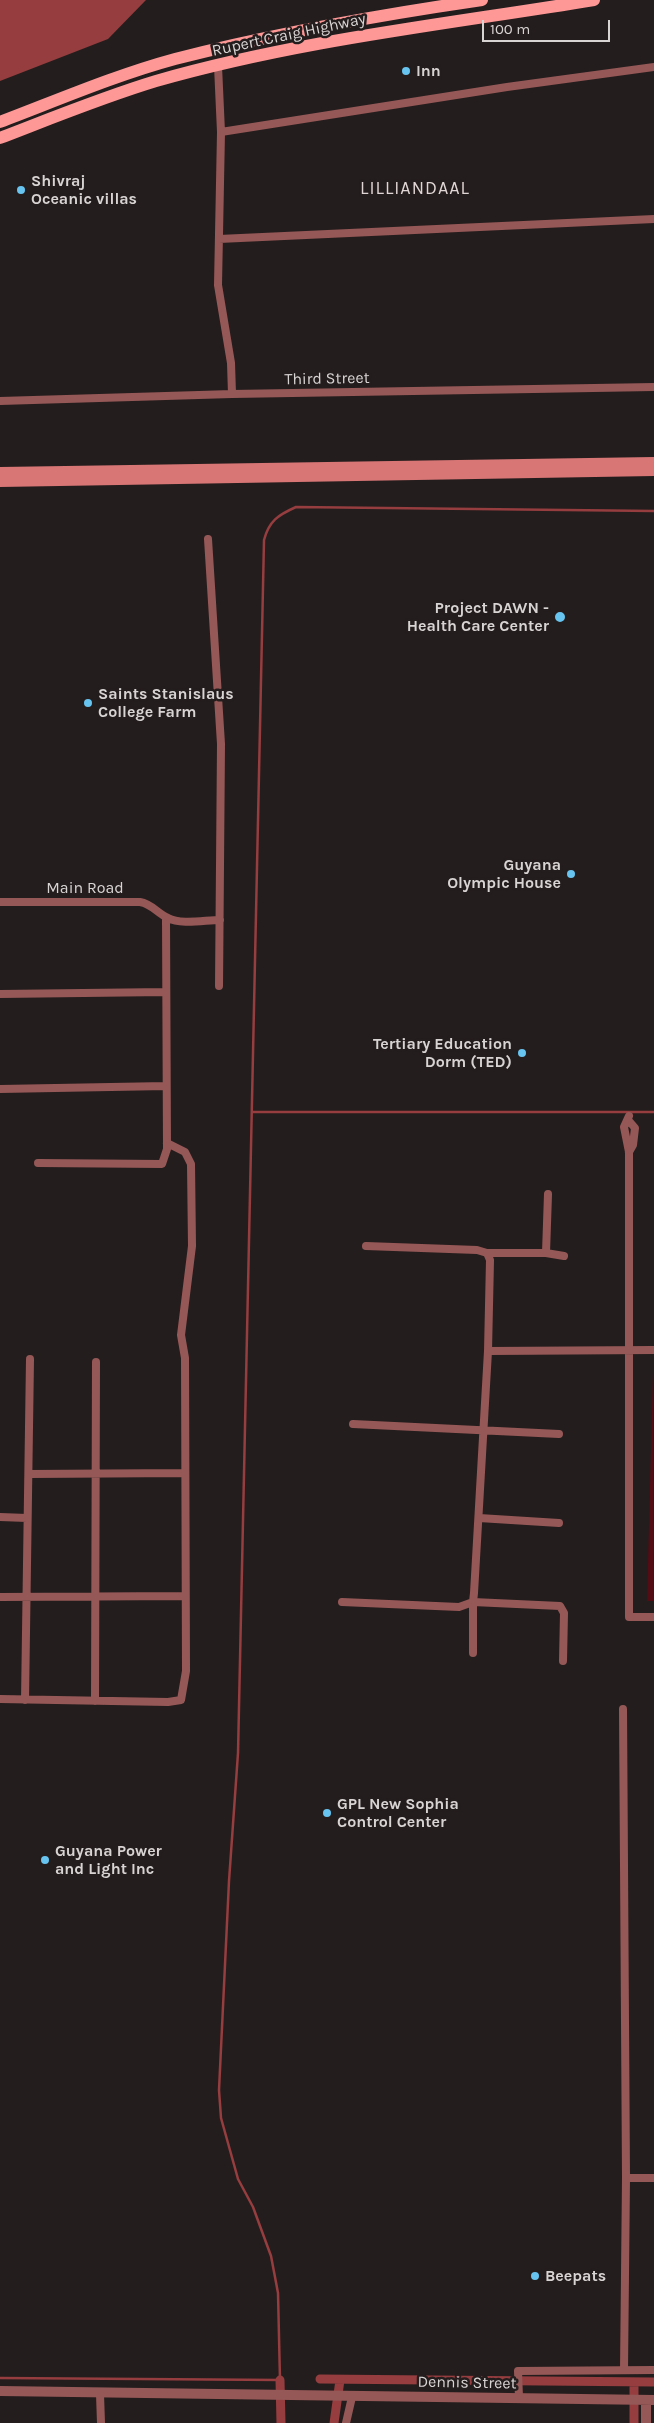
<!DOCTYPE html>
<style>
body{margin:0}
#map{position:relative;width:654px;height:2423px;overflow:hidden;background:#241d1d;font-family:Karla,sans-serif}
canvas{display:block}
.scale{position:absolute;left:482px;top:20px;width:128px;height:22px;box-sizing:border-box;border:2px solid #d9d4d4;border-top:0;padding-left:6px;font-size:15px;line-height:18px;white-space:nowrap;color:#d9d4d4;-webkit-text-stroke:4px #241d1d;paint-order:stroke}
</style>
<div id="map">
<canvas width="654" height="2423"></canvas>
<div class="scale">100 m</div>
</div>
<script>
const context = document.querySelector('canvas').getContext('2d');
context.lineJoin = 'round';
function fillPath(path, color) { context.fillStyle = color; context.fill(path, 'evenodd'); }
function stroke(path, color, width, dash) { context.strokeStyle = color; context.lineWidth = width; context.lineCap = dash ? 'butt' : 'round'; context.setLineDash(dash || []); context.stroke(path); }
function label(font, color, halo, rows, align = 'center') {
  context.font = font + ' Karla,sans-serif'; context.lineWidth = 5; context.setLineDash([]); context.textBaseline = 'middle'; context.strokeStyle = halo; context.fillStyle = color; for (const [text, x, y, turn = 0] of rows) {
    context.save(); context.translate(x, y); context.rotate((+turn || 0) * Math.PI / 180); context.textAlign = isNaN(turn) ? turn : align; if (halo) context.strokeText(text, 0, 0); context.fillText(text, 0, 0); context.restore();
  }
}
fillPath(new Path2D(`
 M653 1373 654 1601H647Z`), '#530c14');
fillPath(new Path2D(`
 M0 0H146L108 39 0 81Z`), '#953d3f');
stroke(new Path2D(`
 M252 1112H654
 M0 2378 280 2380 278 2293 271 2256 253 2207 238 2179 221 2118 219 2090 229 1881 238 1753 264 540C269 521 278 515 296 507L654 511`), '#953d3f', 2.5);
stroke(new Path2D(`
 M320 2379 654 2382
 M280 2380 281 2423
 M334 2423 340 2380
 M634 2423V2383`), '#953d3f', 9);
stroke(new Path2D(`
 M218 66 221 132 218 285 231 363 232 394
 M221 132 507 87 654 67
 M219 239 654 219
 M0 401 232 394 654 387
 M208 539 221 744 219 986
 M0 902H140C152 904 157 913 168 918 181 925 205 920 220 920
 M0 994 166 992
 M0 1089 166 1086
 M629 1116 624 1127 629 1152V1617H654
 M629 1121 635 1128 633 1145 629 1152
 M38 1163 162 1164 167 1149 166 918
 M487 1253H546L564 1256
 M546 1253 548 1194
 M488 1351 654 1350
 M353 1424 559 1434
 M29 1474 184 1473
 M0 1517 27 1518
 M479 1518 559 1523
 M0 1597 185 1596
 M342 1602 459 1607 473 1602 474 1593 488 1351 490 1260 487 1253 477 1250 366 1246
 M473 1653V1602L560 1606 564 1613 563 1661
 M0 1699 168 1702 181 1700 186 1671 185 1358 181 1335 192 1246 191 1164 185 1152 167 1143
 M25 1700 30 1359
 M95 1701 96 1362
 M623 1709 626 2178
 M624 2370 626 2178H654
 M100 2394 101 2423
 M519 2398 518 2371 654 2370
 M346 2423 352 2397`), '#955857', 8);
stroke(new Path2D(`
 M0 2391 654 2400
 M646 2423V2400`), '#955857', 10);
stroke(new Path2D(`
 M0 472 654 462
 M0 482 654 471`), '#d87676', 10);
stroke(new Path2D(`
 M0 122C58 100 116 75 175 59 276 33 379 15 482 0
 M0 138C52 118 103 97 156 81 299 40 448 24 594 0`), '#fe9897', 12);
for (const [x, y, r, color] of [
 [406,71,5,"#67c4f0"],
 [21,190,5,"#67c4f0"],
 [560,617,6,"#67c4f0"],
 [88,703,5,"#67c4f0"],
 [571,874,5,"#67c4f0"],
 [522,1053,5,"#67c4f0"],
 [327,1813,5,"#67c4f0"],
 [45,1860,5,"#67c4f0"],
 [535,2276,5,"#67c4f0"]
]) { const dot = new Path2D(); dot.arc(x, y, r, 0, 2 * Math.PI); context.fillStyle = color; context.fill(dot); stroke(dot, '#241d1d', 2); }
label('16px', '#d9d4d4', '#241d1d', [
 ["Rupert Craig Highway",289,35,-12],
 ["Third Street",327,379,-1],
 ["Main Road",85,888],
 ["Dennis Street",467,2383,1]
]);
label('bold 16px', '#d9d4d4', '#241d1d', [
 ["Inn",416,71],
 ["Shivraj",31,181],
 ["Oceanic villas",31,199],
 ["Project DAWN -",549,608,"right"],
 ["Health Care Center",549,626,"right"],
 ["Saints Stanislaus",98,694],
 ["College Farm",98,712],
 ["Guyana",561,865,"right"],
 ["Olympic House",561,883,"right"],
 ["Tertiary Education",512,1044,"right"],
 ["Dorm (TED)",512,1062,"right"],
 ["GPL New Sophia",337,1804],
 ["Control Center",337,1822],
 ["Guyana Power",55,1851],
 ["and Light Inc",55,1869],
 ["Beepats",545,2276]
], 'left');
context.letterSpacing = '1px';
label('18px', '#dfd6d5', '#241d1d', [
 ["LILLIANDAAL",415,189]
]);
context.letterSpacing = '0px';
</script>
